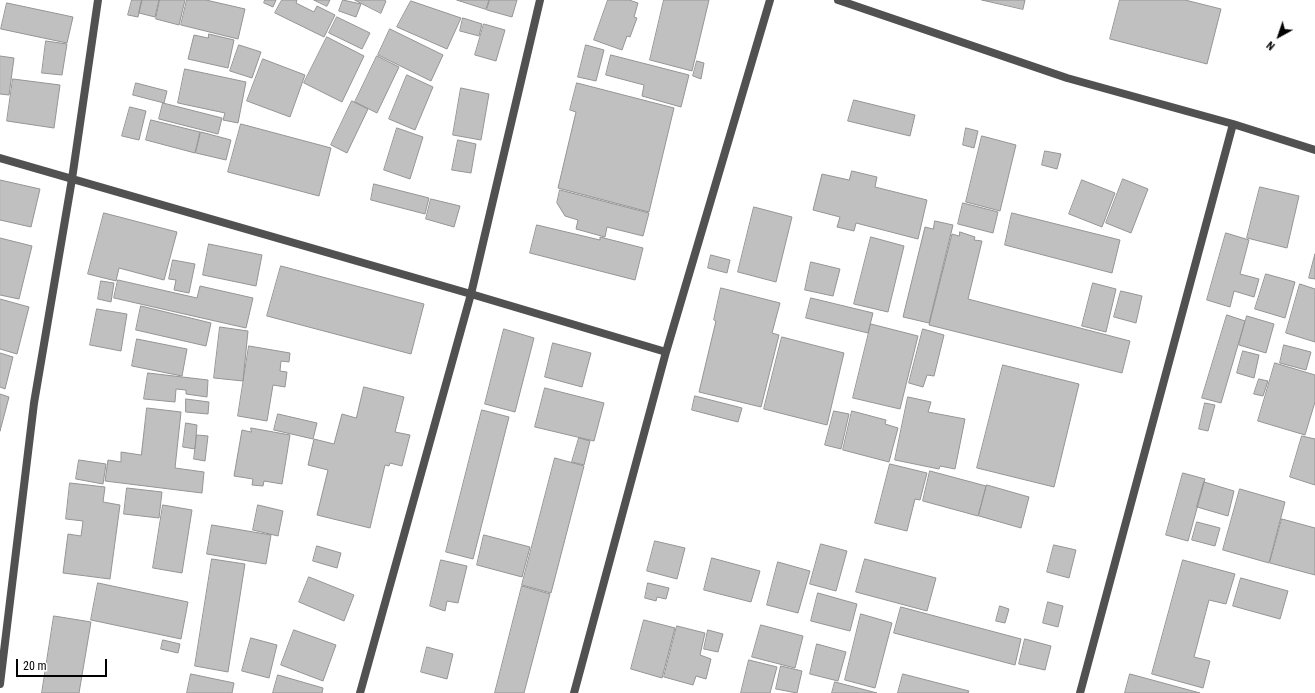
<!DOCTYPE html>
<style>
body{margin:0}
#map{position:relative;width:1315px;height:693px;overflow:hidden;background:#fff;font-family:"Roboto Condensed",sans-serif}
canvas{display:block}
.north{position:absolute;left:1259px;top:16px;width:40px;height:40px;-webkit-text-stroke:3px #fff;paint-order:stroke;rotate:220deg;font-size:11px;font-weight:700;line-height:16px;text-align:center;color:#000}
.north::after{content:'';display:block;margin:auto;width:14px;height:18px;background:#000;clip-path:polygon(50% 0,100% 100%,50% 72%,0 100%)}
.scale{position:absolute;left:16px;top:659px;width:91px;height:18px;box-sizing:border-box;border:2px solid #000;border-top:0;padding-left:5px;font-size:12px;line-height:14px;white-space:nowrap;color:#000;-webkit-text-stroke:3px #fff;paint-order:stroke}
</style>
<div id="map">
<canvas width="1315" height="693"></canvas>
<div class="north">N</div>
<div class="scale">20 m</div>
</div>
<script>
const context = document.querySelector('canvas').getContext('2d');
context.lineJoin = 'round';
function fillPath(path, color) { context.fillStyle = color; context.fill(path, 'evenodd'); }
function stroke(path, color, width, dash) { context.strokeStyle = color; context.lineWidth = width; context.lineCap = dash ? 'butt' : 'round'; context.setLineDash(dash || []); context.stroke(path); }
const building = new Path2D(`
 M132 0H142L138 17 128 15Z
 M142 0H159L155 17 139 13Z
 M160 0H185L179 25 156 19Z
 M187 0H206L245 9 238 39 181 25Z
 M265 0H276L273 7 264 3Z
 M282 0H297L296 3 314 12 317 6 335 15 324 37 275 13Z
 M314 0H330L327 6Z
 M343 0 361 4 356 17 339 11Z
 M355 0H384L386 1 381 13Z
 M457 0H489L486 9Z
 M490 0H517L512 17 487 10Z
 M608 0H629L638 3 634 17 637 18 630 37 627 36 622 50 594 40Z
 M664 0H709L692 71 650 60Z
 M982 0H1025L1023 9Z
 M1120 0H1185L1221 9 1207 64 1110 39Z
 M411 1 461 18 447 49 397 27Z
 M7 3 73 17 67 43 1 29Z
 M337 17 370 33 362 49 329 33Z
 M463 18 482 24 479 36 460 31Z
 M484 24 505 30 496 61 475 55Z
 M390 29 443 55 431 81 378 55Z
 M209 34 234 40 228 68 188 59 194 35 208 38Z
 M327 37 364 56 342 102 304 83Z
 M46 41 67 44 62 75 42 73Z
 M239 45 261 52 252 78 230 71Z
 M586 45 604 50 596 81 578 77Z
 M611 55 689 75 681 107 642 96 644 85 606 75Z
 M0 56 14 58 9 95 0 94Z
 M377 56 399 67 377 113 355 102Z
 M263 59 305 75 290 117 247 101Z
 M697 61 704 63 701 79 693 76Z
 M185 69 246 82 238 123 223 120 225 113 178 103Z
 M407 75 433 87 415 130 389 119Z
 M13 79 60 85 54 128 7 121Z
 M136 83 167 91 164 103 133 95Z
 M577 83 674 108 649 212 558 188 576 112 570 110Z
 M461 88 489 94 481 140 453 135Z
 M854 100 915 115 910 136 848 121Z
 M352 101 368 109 347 153 331 145Z
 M163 103 222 118 218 134 159 119Z
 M130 107 146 111 139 140 122 136Z
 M151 120 200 132 195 153 146 140Z
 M241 124 331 148 319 196 228 172Z
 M397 128 423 137 410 179 384 170Z
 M966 128 978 131 974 148 963 145Z
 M201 132 231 140 226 160 196 153Z
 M982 136 1016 145 1000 211 966 202Z
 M458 140 476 144 471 173 452 170Z
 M1045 151 1061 154 1057 169 1042 165Z
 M852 171 877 177 875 187 927 200 918 239 856 223 854 231 837 227 840 217 813 210 822 174 849 180Z
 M1123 179 1148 189 1131 233 1106 223Z
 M0 180 40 189 31 227 0 220Z
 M1082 180 1115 193 1102 227 1069 214Z
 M374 184 429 198 425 214 371 200Z
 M1260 187 1299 196 1287 248 1247 238Z
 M560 190 649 213 643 236 607 227 605 237 576 229 578 220 565 216 557 203Z
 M431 199 460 206 454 227 426 219Z
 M963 203 998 212 993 233 958 224Z
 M754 207 792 217 776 282 738 272Z
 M104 213 177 232 164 280 119 268 116 281 88 274Z
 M1012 213 1120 240 1112 273 1005 245Z
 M935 221 953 225 929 323 903 317 925 227 933 229Z
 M537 225 600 240V237L643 248 635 280 530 253Z
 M960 232 975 237 974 240 982 241 968 299 1130 341 1122 373 929 325 952 234 959 236Z
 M1226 233 1249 240 1240 274 1259 279 1254 297 1234 291 1230 307 1207 300Z
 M871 237 904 246 888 312 854 304Z
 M0 238 32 246 19 299 0 295Z
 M209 244 262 255 256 286 203 275Z
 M1315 254V279L1309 278Z
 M711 255 730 260 727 273 708 268Z
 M173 260 195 264 189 293 174 290 176 280 169 279Z
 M811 262 840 269 833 296 805 290Z
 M281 266 424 304 411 354 267 316Z
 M1266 274 1295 282 1285 318 1255 309Z
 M118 280 197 298 200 286 253 298 246 328 114 298Z
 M101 281 114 283 111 302 98 299Z
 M1093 283 1116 289 1106 332 1082 326Z
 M1300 284 1315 289V342L1286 333Z
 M721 288 780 303 772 333 779 335 761 407 699 392 716 321 714 320Z
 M1121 291 1142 296 1136 323 1114 317Z
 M811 298 873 313 868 333 806 318Z
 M0 299 29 307 17 354 0 349Z
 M141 306 211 323 206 346 136 330Z
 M97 309 127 314 121 351 90 345Z
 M1227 315 1245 321 1221 403 1202 398Z
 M1247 316 1274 324 1266 353 1239 345Z
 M871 324 918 336 900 409 853 398Z
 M220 327 248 331 243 381 214 378Z
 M504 329 534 338 515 412 485 404Z
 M923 329 944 335 934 376 927 375 923 387 909 383Z
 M782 337 844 353 827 425 764 409Z
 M137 339 187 349 182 376 132 366Z
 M553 343 591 353 582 387 545 377Z
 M1284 345 1311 352 1306 370 1280 363Z
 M249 346 290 353 289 362 281 361 280 371 287 372 285 387 273 385 267 421 238 416Z
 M1243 351 1259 355 1254 378 1237 373Z
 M0 353 13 357 5 389 0 387Z
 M1275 363 1315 375V402L1305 435 1258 421Z
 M1003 365 1079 384 1054 487 977 468Z
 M148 373 208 380 207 397 186 394V390L176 389 175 402 144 399Z
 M1259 379 1268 381 1263 396 1254 394Z
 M364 387 404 397 395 432 410 435 402 466 390 463 389 466 385 465 370 528 317 515 328 470 308 465 314 439 334 444 342 414 356 418Z
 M545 388 604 403 594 441 535 427Z
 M0 394 9 397 0 431Z
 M695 396 742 408 738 422 692 410Z
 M908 397 931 402 928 412 965 419 955 469 940 466 939 469 895 460Z
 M186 399 209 402 208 414 186 412Z
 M1205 403 1215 405 1208 431 1199 429Z
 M147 408 181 412 175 468 204 472 202 493 105 481 108 460 121 462V452L141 455Z
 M482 410 509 417 473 559 446 552Z
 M834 411 849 414 841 449 825 445Z
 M852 411 886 420 885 424 898 428 889 462 843 450Z
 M278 414 317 423 313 439 274 430Z
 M186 423 197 425 195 449 183 447Z
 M251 428 290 435 282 484 264 481 263 486 252 485 253 479 234 476 242 430 251 432Z
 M197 435 208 436 205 461 194 459Z
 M1302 436 1315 439V485L1290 477Z
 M579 438 590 441 584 465 572 462Z
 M555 458 584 466 551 593 522 585Z
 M79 460 106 464 103 484 76 479Z
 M890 464 927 473 920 500 915 499 907 531 875 523Z
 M930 471 986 486 978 516 923 501Z
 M1183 473 1205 479 1188 541 1166 535Z
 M1204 482 1234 491 1228 516 1197 507Z
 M70 483 105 487 103 502 120 505 110 579 63 573 68 534 81 536 83 521 66 519Z
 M987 485 1029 497 1021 528 979 516Z
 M127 488 162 492 159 518 124 514Z
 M1240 489 1285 502 1269 563 1223 550Z
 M163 505 192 510 182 573 153 568Z
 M258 505 283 511 278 536 253 530Z
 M1282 519 1315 528V575L1270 563Z
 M1197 522 1220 528 1215 546 1192 540Z
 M212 525 271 535 266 564 207 554Z
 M484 535 530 547 522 577 477 565Z
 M655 541 685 548 677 579 647 571Z
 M821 544 847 551 836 591 810 584Z
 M1054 545 1076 550 1069 578 1047 572Z
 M317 546 341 553 337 568 313 561Z
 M712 558 760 571 751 602 704 590Z
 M212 559 245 564 228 672 195 666Z
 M865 559 936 578 927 611 856 592Z
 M441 560 467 566 458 603 447 601 445 611 430 606Z
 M1183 560 1235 574 1226 604 1209 600 1194 657 1210 661 1203 688 1152 674Z
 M778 562 810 571 798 613 767 605Z
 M309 577 354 595 344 621 299 602Z
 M1241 578 1288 591 1280 619 1233 606Z
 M98 583 188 602 181 639 91 620Z
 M648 583 669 588 666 599 657 597 656 601 645 598Z
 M522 586 550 594 524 693H495Z
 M818 593 857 604 850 631 811 621Z
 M1048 602 1063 606 1058 627 1043 623Z
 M1000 606 1009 609 1005 623 996 621Z
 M901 607 1021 639 1015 665 894 633Z
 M861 614 892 623 875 688 845 680Z
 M54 616 91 622 79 693H42Z
 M644 620 675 628 662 678 631 669Z
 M761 625 803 636 795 668 752 657Z
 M677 626 705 633 700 655 711 659 706 679 696 676 693 685 664 677Z
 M294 630 336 645 323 681 281 665Z
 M708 630 723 634 718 652 704 649Z
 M251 638 277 645 269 678 242 671Z
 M1025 639 1051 646 1045 670 1019 664Z
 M163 640 180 644 178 653 161 649Z
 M817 644 846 652 838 681 810 674Z
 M427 647 453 654 447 679 421 672Z
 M749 660 777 667 770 693H741Z
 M781 666 802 671 797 693 776 689Z
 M191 674 234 683 232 693H187Z
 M903 674 969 691 968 693H898Z
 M1130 674 1200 693H1125Z
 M278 675 323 688 322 693H273Z
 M835 682 877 693H832Z`);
fillPath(building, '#c0c0c0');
stroke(building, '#959595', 1);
stroke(new Path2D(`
 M838 0 1067 78 1233 124 1315 150
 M0 158 471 294 666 352
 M0 684 34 403 72 179 98 0
 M360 693 471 294 540 0
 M574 693 666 352 770 0
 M1080 693 1233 124`), '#515151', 8);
</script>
